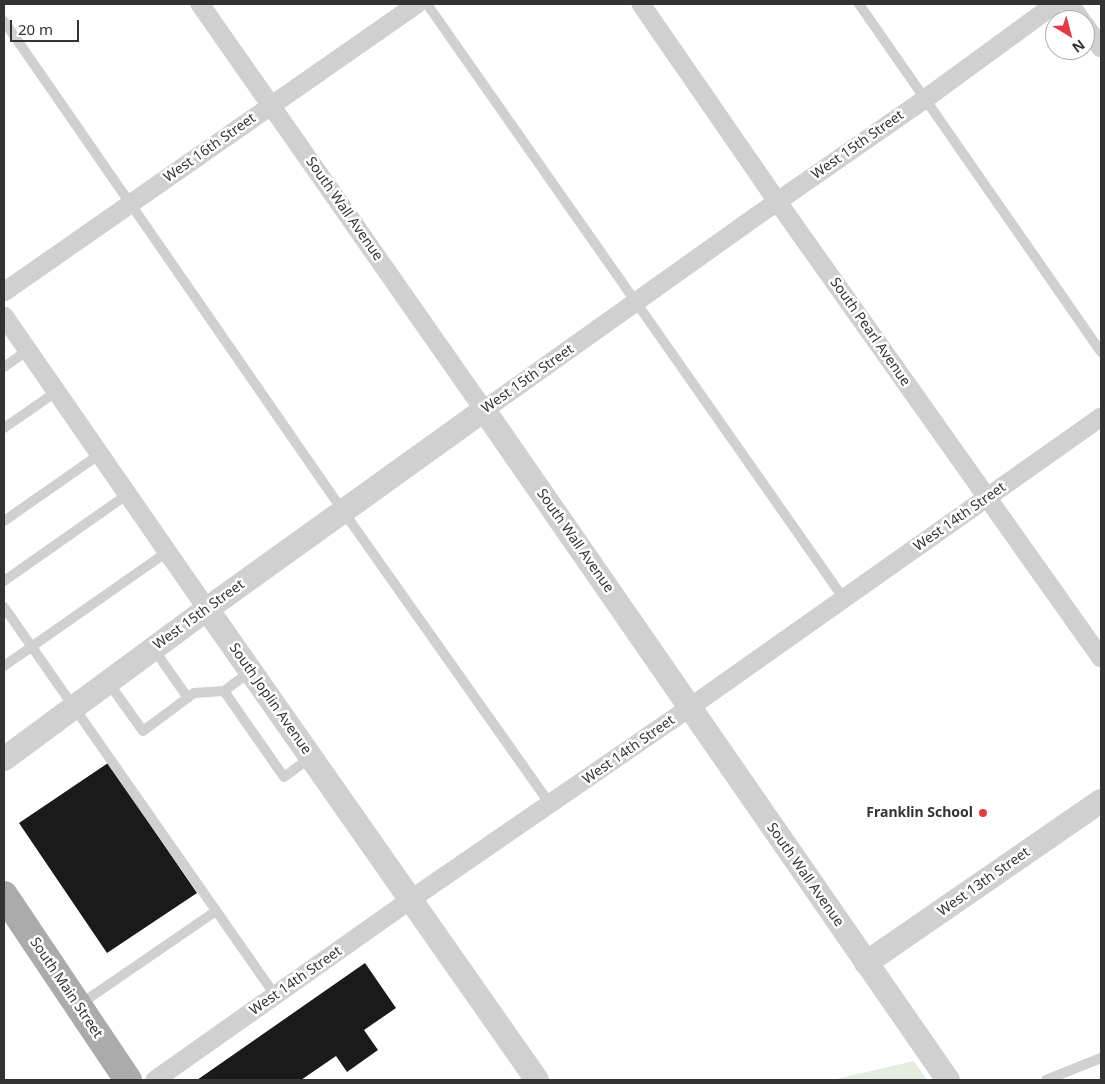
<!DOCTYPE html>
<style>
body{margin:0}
#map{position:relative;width:1105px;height:1084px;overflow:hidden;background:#fff;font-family:"Noto Sans",sans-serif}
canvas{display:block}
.frame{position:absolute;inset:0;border:5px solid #333;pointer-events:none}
.north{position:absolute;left:1045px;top:10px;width:50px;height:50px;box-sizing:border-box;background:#fff;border:1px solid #adadad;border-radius:50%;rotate:143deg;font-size:14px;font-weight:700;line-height:20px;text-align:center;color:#333}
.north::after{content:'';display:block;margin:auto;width:18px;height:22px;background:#e63946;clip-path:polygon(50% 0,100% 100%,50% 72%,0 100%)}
.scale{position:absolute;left:10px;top:20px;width:69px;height:22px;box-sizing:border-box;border:2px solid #333;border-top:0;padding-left:6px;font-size:15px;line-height:18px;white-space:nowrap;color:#333;-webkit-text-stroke:4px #fff;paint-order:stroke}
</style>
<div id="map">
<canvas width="1105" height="1084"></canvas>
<div class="frame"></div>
<div class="north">N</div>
<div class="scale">20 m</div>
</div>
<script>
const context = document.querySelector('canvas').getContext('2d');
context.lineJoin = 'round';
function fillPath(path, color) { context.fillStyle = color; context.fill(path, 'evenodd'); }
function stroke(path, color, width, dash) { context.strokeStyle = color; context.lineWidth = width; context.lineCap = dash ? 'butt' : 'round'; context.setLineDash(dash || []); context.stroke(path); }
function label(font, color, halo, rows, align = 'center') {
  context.font = font + ' "Noto Sans",sans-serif'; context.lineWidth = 5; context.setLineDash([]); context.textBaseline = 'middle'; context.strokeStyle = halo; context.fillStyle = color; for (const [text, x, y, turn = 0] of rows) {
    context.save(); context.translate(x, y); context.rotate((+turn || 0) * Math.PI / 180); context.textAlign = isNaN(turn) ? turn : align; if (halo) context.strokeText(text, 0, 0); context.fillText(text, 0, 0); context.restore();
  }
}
fillPath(new Path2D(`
 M914 1061 927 1080H832Z`), '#e6ecdf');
fillPath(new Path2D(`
 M108 763 197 893 107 953 19 823Z
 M365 963 396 1008 364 1030 378 1050 347 1072 336 1056 301 1080H197Z`), '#1a1a1a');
stroke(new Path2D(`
 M427 4 844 599
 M859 4 1101 352
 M4 21 343 511 550 804
 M4 367 28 350
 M4 428 56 392
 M4 521 100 454
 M4 581 128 494
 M4 607 275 995
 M153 648 188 698
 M4 666 167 552
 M108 682 143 731 194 693 224 691 284 777 311 757
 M224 691 251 671
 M79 1005 216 911
 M1046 1080 1101 1058`), '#d0d0d0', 10);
stroke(new Path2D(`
 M200 4 484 410 758 215 925 99 1055 4
 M641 4 777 201 1101 658
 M1070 4 1081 20
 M1085 25 1101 48
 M4 292 417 4
 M4 316 207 609
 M155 1080 410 900 689 708 1101 417`), '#d0d0d0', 19);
stroke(new Path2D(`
 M207 609 537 1080
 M4 759 207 609 484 410 948 1080
 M866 963 1101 801`), '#d0d0d0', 24);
stroke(new Path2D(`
 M4 895 128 1080`), '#ababab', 28);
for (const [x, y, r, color] of [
 [983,813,5,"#e63946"]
]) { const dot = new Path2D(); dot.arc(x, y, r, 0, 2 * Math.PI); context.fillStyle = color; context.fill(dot); stroke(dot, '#fff', 2); }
label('14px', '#333', '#fff', [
 ["West 15th Street",858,145,-35],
 ["West 16th Street",210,148,-35],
 ["South Wall Avenue",344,209,55],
 ["South Pearl Avenue",870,332,55],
 ["West 15th Street",528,379,-35],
 ["West 14th Street",960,517,-35],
 ["South Wall Avenue",575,541,55],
 ["West 15th Street",199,615,-36],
 ["South Joplin Avenue",270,699,55],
 ["West 14th Street",629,750,-35],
 ["South Wall Avenue",805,875,55],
 ["West 13th Street",984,882,-35],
 ["West 14th Street",296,981,-35],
 ["South Main Street",66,988,56]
]);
label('bold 14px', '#333', '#fff', [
 ["Franklin School",973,813]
], 'right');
</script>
